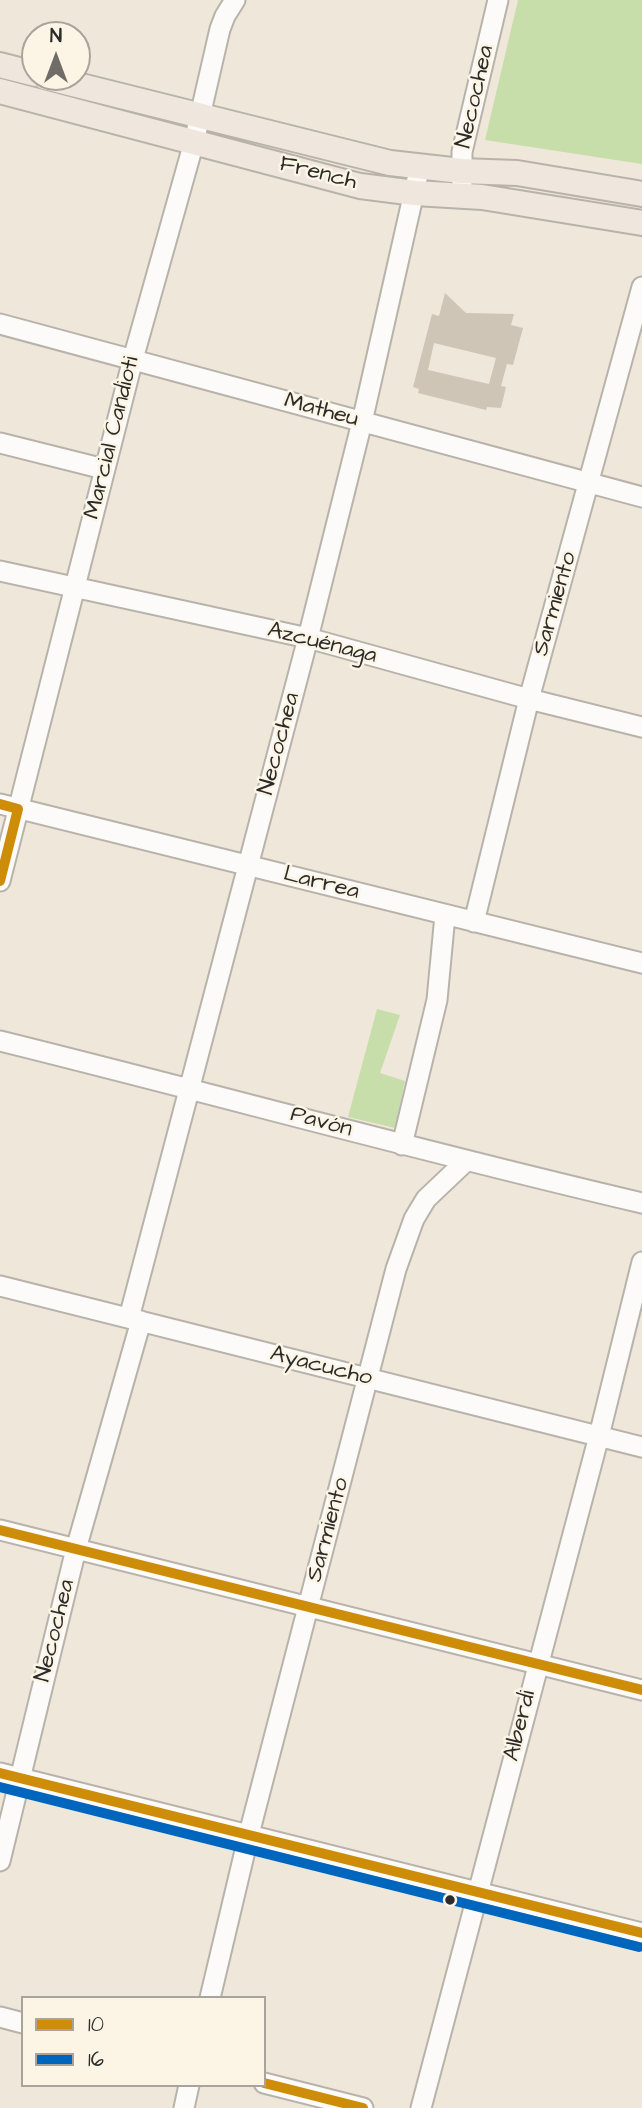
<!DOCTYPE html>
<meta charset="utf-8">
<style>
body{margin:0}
#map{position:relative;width:642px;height:2108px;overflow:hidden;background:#efe7d9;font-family:"Architects Daughter",sans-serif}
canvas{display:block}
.legend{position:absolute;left:21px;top:1996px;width:245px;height:91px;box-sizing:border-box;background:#fcf5e5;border:2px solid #a8a49b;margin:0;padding:9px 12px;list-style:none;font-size:21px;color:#2b2b2b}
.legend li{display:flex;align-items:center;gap:14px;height:35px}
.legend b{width:35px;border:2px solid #a8a49b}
.north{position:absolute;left:21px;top:21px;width:70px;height:70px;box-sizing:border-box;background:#fcf5e5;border:2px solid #a8a49b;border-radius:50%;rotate:0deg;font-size:19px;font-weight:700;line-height:28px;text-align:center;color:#2b2b2b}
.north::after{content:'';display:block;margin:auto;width:24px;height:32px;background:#706d68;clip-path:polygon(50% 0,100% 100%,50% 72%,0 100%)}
</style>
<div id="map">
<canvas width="642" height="2108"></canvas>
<ul class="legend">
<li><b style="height:9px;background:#ce8d09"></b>10</li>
<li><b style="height:9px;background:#0065bd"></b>16</li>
</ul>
<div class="north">N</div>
</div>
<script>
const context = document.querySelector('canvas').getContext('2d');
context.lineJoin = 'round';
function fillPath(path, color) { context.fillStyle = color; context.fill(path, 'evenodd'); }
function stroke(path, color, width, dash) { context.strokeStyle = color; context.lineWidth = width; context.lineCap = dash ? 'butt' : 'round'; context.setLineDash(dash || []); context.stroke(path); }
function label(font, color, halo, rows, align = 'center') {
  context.font = font + ' "Architects Daughter",sans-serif'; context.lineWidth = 5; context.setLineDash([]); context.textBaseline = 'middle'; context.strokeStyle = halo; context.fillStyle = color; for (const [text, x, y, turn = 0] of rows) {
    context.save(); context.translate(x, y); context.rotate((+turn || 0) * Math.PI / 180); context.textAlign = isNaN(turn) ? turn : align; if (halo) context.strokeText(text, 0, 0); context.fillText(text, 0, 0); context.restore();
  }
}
fillPath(new Path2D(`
 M518 0H642V164L485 140Z
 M377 1009 400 1015 380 1073 405 1081 395 1128 348 1117Z`), '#c8deaa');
fillPath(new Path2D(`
 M445 293 466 313 514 314 511 325 523 328 513 365 507 364 501 386 506 387 501 408 487 407 486 410 418 393 419 389 413 387 432 314 439 316ZM434 343 496 358 489 384 428 370Z`), '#cfc5b6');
const minor = new Path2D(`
 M462 183V152L498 0
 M0 324 642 497
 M0 443 104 469
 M0 571 308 638 529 699 642 727
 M0 804 642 963
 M0 881 133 359 194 142 220 29 225 16 235 0
 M474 922 529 699 642 287
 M0 1041C214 1094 427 1153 642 1203
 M402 1145 437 1000 445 915
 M0 1286 642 1447
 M129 1318 308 638 362 422 417 179
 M0 1530 642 1690
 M0 1773 642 1933
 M0 1861 76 1549 141 1321
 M210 1998 249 1834 396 1269 414 1219 426 1199 465 1162
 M0 2017 23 2023
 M264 2083 363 2108
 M184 2108 189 2085
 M421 2108 599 1436 642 1262`);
const major = new Path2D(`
 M0 65 35 74
 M45 77 390 163 461 171 517 173 642 194
 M0 91 360 186 415 193 482 197 642 223`);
stroke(minor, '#b8b3aa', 23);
stroke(major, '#b8b3aa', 28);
stroke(minor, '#fdfbf9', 19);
stroke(major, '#efe6de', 24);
stroke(new Path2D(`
 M0 804 18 809 0 881
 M0 1530 642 1690
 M0 1773 642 1933
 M264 2083 363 2108`), '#ce8d09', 10);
stroke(new Path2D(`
 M0 1787 639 1947`), '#0065bd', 10);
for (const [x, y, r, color] of [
 [450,1900,6,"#2b2b2b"]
]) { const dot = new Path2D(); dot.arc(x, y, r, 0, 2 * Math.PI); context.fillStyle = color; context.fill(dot); stroke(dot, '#fcf5e5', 2.5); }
label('23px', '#2b2b2b', '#fcf5e5', [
 ["Necochea",476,97,-77],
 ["French",318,174,14],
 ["Matheu",321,411,15],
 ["Marcial Candioti",113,438,-76],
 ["Sarmiento",556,604,-74],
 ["Azcuénaga",322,644,14],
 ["Necochea",280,744,-75],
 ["Larrea",321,884,14],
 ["Pavón",321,1123,15],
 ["Ayacucho",321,1367,14],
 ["Sarmiento",329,1530,-75],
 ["Necochea",56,1631,-76],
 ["Alberdi",521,1726,-76]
]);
</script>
